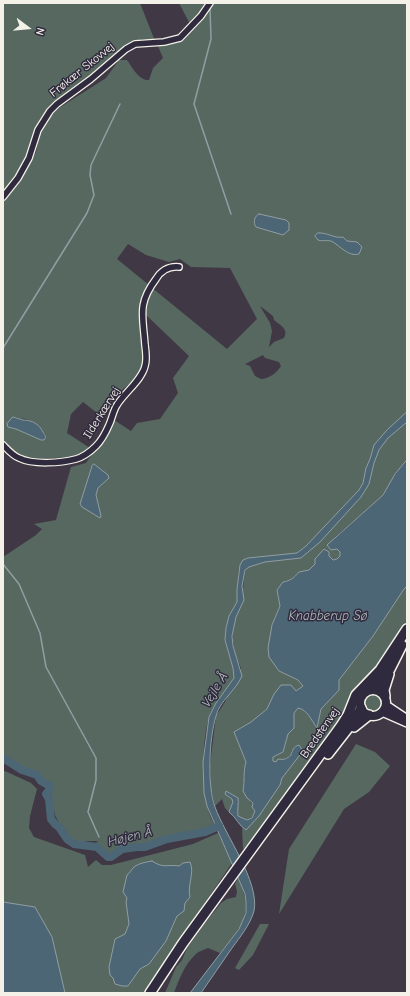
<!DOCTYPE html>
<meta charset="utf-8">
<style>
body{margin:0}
#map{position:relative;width:410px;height:996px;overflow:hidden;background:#403945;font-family:"Comic Neue",sans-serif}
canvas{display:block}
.frame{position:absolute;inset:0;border:4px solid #f4f1e8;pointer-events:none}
.north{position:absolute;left:8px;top:8px;width:40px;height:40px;-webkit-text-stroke:3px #2f2a3d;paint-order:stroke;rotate:106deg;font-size:11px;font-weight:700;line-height:16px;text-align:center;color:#f4f1e8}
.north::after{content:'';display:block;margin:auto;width:14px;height:18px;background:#f4f1e8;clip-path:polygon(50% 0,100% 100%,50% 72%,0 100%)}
</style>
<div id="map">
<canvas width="410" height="996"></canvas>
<div class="frame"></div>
<div class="north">N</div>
</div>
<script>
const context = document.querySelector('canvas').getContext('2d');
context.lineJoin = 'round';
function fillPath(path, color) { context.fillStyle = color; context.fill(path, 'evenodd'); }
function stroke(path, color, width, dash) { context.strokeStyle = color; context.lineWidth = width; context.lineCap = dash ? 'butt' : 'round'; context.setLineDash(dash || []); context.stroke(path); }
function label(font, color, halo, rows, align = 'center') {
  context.font = font + ' "Comic Neue",sans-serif'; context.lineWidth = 3; context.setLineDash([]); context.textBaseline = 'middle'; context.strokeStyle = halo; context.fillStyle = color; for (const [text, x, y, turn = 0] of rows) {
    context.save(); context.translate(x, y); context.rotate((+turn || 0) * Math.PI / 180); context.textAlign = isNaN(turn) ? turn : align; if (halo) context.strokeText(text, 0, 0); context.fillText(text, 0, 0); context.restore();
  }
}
fillPath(new Path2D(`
 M3 3H140L155 41 143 39 131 43 90 77 60 98 49 108 41 121 26 161 14 183 3 194Z
 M179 3H407V460L395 474 383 495 335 537 337 549 340 552V556L337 559 333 560 329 557 315 564 309 570 299 572C294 578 291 581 283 582L277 590 280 606 272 625 278 669 279 671 298 680 303 686 296 691 274 694 267 709 251 722 234 732 246 762C243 772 245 781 243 791 248 800 264 812 247 820L238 816C237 810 239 804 238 798L225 794 232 799 234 802 229 812 225 808 222 799 215 806 211 789 210 765 216 716 225 702 241 668C233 651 230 635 235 617 237 610 241 604 242 596 244 587 243 578 246 569L239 568 237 589V602L229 616 226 628 225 640 233 668 234 678 211 712C202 735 201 780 207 804 208 813 212 820 216 828L169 837 145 844 124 846 111 854 105 851 96 842 99 841H87L81 844 69 837 66 830 59 823 55 815 51 794 53 790 51 785 41 781 37 775 22 770 3 758V557L36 535 42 529 34 524 56 520 71 467 86 463 114 420 131 431 137 423 160 419 178 393 173 378 189 356 145 314V300L151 287 227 349 257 319 230 268 191 267 180 259 169 262 146 255 128 244 117 259 149 285C130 310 151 340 142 366 137 381 121 389 112 400 108 405 105 411 101 416L83 402 71 414 67 433 90 448 83 453 73 457 35 459 20 457 3 441V199L15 187 36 152 40 134 46 123 56 110 106 78 119 60H127C132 67 139 81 149 80L153 68 163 58 158 46C176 45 180 40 192 28ZM260 306 273 316 274 320C280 325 289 329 284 338L274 342 269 347 272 331 270 323ZM263 355 265 358 279 362 281 366C277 373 268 379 261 379L255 376 250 366 245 364ZM16 417C21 420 24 418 29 420 38 424 41 429 46 436L41 440 16 429 11 428Z
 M407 586V620L397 637 375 669 356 686 345 715 297 783 243 850 242 828 246 830 280 785 282 778 302 751 292 750 291 755C286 759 279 763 273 762V757L283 752 288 734 294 728V713L298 708C308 710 311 720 317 728L321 709 339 690V680L373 636 404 589Z
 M363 703a10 10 0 1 1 20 0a10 10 0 1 1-20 0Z
 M356 744 375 752 390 766 369 792 344 809 279 914 289 849Z
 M5 771 31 783 37 789 30 816 29 828 34 837 85 855 88 867 96 860 102 865H111L193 844 218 833 232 863 193 920 145 993H65L63 986 5 902H3V772Z
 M238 878C255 914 242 925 220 953L208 948C204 950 199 951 196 954 185 964 179 979 174 993H165L176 967 182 960 187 948 202 927 221 903 227 899 236 897 237 891 235 884Z
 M260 924H269L253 955 239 970 235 968Z`), '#566860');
const water = new Path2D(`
 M259 214 286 220 289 223V230L283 235 256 227C253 223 254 216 259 214Z
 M318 233C327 232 335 239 343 237L347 241 357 242 362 247 359 254C349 257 341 247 333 242 328 239 323 242 318 240L315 236Z
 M407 412V422L388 438 379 450 374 463 369 484 361 497 320 542 301 558 265 562 249 567 245 570 242 586 244 600 236 617 232 636 233 646 242 676C236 690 219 702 216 716 209 739 207 785 215 807 225 835 260 882 254 911 250 925 240 937 232 948 222 963 211 978 201 993H190L239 929 246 913V902L245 894 207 806 204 793 203 762 209 717 216 703 234 678 233 668 225 640 226 628 229 616 237 602V589L240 565 243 560 248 558 297 553 306 546 359 490 363 483 366 468 370 459 374 445 387 430Z
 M13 417C17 418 19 419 23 420 32 420 39 424 43 432 45 436 47 436 44 440H41L16 429 8 427 7 424Z
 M407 460V586L404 589 373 636 339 680V690L321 709 317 728C311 720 308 710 298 708L294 713V728L288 734 283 752 273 757V761L276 762 278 759C284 760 287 759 291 755 292 751 294 746 299 745L303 751 282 778 280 785 259 816 246 830C239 826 236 817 229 812L233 802 232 799 225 794 226 791 238 798C239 804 237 810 238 816L247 820 252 818 255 811 252 807 253 803 247 798 243 791C245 781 243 772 246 762L234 732 251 722 267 709 274 694 281 685H291L296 691 303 686 298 680 279 671 269 657 268 648 272 625 280 606 277 590 283 582C290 581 294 578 299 572L309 570 315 564V559L324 549 329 552V556L333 560 337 559 340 556V552L337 549 331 550 327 545 383 495 395 474Z
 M94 464 108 475 109 478 98 488 96 495 101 516 100 518 82 507 80 504 92 466Z
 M152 861C164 869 166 864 179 866L183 863 190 862C195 873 187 885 190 897L185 903 184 911 177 916 166 941 149 964 140 969 128 986H122L115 984 113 978 110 975 109 967 115 939 125 934 129 924 126 902 127 898 123 892 127 875C130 873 131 870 133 868 138 863 147 862 152 861Z
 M3 902 35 907 52 937 65 993H3Z`);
fillPath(water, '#4d6675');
stroke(water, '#909ea3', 1);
stroke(new Path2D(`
 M210 8 211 39 194 104 231 214
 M3 348 87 213 94 195 90 175 91 165 120 104
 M3 564 19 584 40 633 46 667 96 758V780L88 812 99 837`), '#909ea3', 1.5);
stroke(new Path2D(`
 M3 758 22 770 37 775 41 781 50 786V789L46 794 49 799 51 819 55 824 59 827 67 839 74 844 97 847 108 857H111L122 849 137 847H145L167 839 205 832 219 826`), '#4d6675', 8);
const minor = new Path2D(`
 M3 197 18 178 29 158 38 130 50 111 57 104 91 79 126 49 135 44 164 42 180 38 201 16 210 3
 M3 445C7 449 13 456 19 458 33 465 61 463 76 459 83 457 91 451 96 446 101 441 106 432 109 425 112 419 113 411 117 405 124 393 142 380 145 366 147 360 146 352 145 345 143 316 137 304 156 279 161 271 169 266 179 267`);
const tertiary = new Path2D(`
 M386 705 407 719
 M382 712 407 723`);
const primary = new Path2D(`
 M360 703a13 13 0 1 1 26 0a13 13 0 1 1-26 0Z`);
const trunk = new Path2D(`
 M374 689 390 669 402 645
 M385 696 384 690 389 674
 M354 727 369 715
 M328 754 356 718 361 708
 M150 993 183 943 341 726 348 715 356 695 380 670 407 629`);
stroke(minor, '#f4f1e8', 8);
stroke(tertiary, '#f4f1e8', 10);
stroke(primary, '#f4f1e8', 11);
stroke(trunk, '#f4f1e8', 12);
stroke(minor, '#2f2a3d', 5.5);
stroke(tertiary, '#2f2a3d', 7);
stroke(primary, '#2f2a3d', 8);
stroke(trunk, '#2f2a3d', 9);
label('12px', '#f4f1e8', '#2f2a3d', [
 ["Frøkær Skovvej",82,70,-39],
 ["Ilderkærvej",102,413,-58],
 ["Bredstenvej",320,733,-55]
]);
label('italic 13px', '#b1b9ba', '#2f2a3d', [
 ["Knabberup Sø",328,616],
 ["Vejle Å",215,690,-59],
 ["Højen Å",130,837,-14]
]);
</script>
